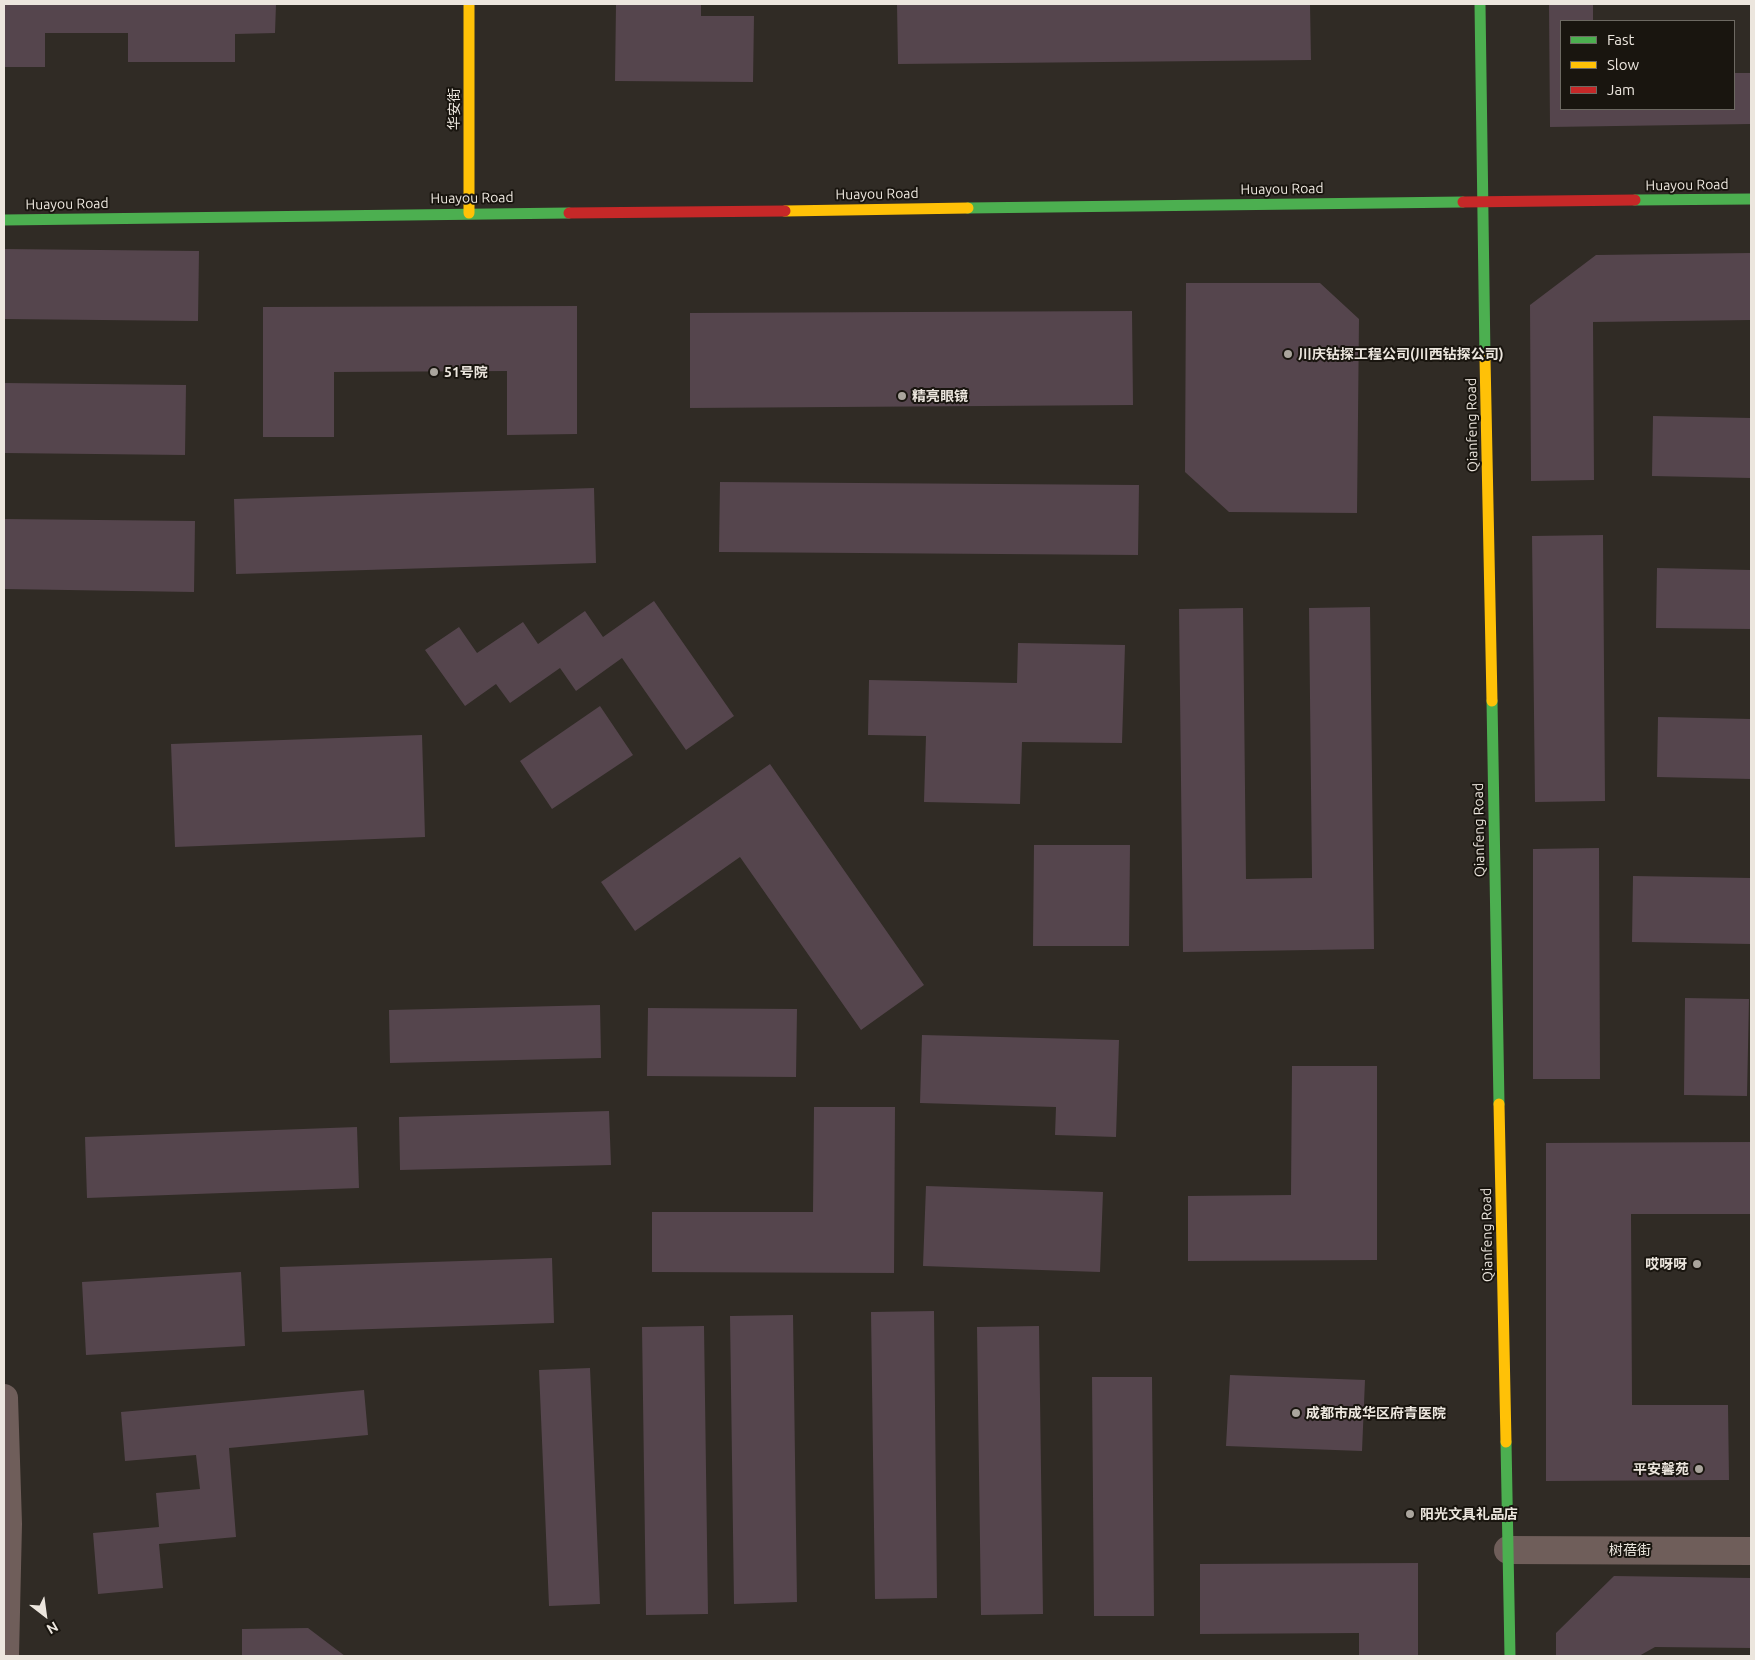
<!DOCTYPE html>
<meta charset="utf-8">
<style>
body{margin:0}
#map{position:relative;width:1755px;height:1660px;overflow:hidden;background:#302b25;font-family:Ubuntu,sans-serif}
canvas{display:block}
.frame{position:absolute;inset:0;border:5px solid #ece6de;pointer-events:none}
.legend{position:absolute;left:1560px;top:20px;width:175px;height:90px;box-sizing:border-box;background:#19150f;border:1px solid #6d6962;margin:0;padding:6px 9px;list-style:none;font-size:15px;color:#ece6de}
.legend li{display:flex;align-items:center;gap:10px;height:25px}
.legend b{width:25px;border:1px solid #6d6962}
.north{position:absolute;left:20px;top:1590px;width:50px;height:50px;-webkit-text-stroke:4px #19150f;paint-order:stroke;rotate:150deg;font-size:14px;font-weight:700;line-height:20px;text-align:center;color:#ece6de}
.north::after{content:'';display:block;margin:auto;width:18px;height:22px;background:#ece6de;clip-path:polygon(50% 0,100% 100%,50% 72%,0 100%)}
</style>
<div id="map">
<canvas width="1755" height="1660"></canvas>
<div class="frame"></div>
<ul class="legend">
<li><b style="height:6px;background:#4caf50"></b>Fast</li>
<li><b style="height:6px;background:#ffc107"></b>Slow</li>
<li><b style="height:6px;background:#c62828"></b>Jam</li>
</ul>
<div class="north">N</div>
</div>
<script>
const context = document.querySelector('canvas').getContext('2d');
context.lineJoin = 'round';
function fillPath(path, color) { context.fillStyle = color; context.fill(path, 'evenodd'); }
function stroke(path, color, width, dash) { context.strokeStyle = color; context.lineWidth = width; context.lineCap = dash ? 'butt' : 'round'; context.setLineDash(dash || []); context.stroke(path); }
function label(font, color, halo, rows, align = 'center') {
  context.font = font + ' Ubuntu,"Noto Sans SC",sans-serif'; context.lineWidth = 4; context.setLineDash([]); context.textBaseline = 'middle'; context.strokeStyle = halo; context.fillStyle = color; for (const [text, x, y, turn = 0] of rows) {
    context.save(); context.translate(x, y); context.rotate((+turn || 0) * Math.PI / 180); context.textAlign = isNaN(turn) ? turn : align; if (halo) context.strokeText(text, 0, 0); context.fillText(text, 0, 0); context.restore();
  }
}
fillPath(new Path2D(`
 M4 4H276L275 33 235 34V62H128V33H45V67H4Z
 M616 4H701V16H754L753 82 615 81Z
 M897 4H1310L1311 60 898 64Z
 M1549 4H1593V21H1561V109H1734V73H1751V124L1550 127Z
 M4 249 199 251 198 321 4 319Z
 M1751 253V320L1593 322 1594 480 1531 481 1530 305 1596 255Z
 M1186 283H1320L1359 319 1357 513 1229 512 1185 472Z
 M577 306V434L507 435V371L334 372V437H263V307Z
 M1132 311 1133 405 690 408V313Z
 M4 383 186 385 185 455 4 453Z
 M1653 416 1751 418V478L1652 476Z
 M720 482 1139 485 1138 555 719 552Z
 M594 488 596 563 236 574 234 499Z
 M4 519 195 521 194 592 4 589Z
 M1603 535 1605 801 1535 802 1532 536Z
 M1657 568 1751 570V629L1656 628Z
 M654 601 734 716 686 750 622 658 576 691 560 668 510 703 496 684 465 706 425 650 459 627 477 653 523 622 538 644 585 611 603 637Z
 M1370 607 1374 949 1183 952 1179 609 1243 608 1246 879 1312 878 1309 608Z
 M1018 643 1125 645 1122 743 1022 742 1020 804 924 802 926 736 868 735 869 680 1017 683Z
 M600 706 633 755 552 809 520 761Z
 M1658 717 1751 719V779L1657 777Z
 M422 735 425 837 175 847 171 744Z
 M770 764 924 985 861 1030 740 857 635 931 601 882Z
 M1034 845H1130L1129 946H1033Z
 M1599 848 1600 1079H1533V849Z
 M1633 876 1751 878V944L1632 942Z
 M1685 998 1749 999 1747 1096 1684 1095Z
 M600 1005 601 1058 390 1063 389 1010Z
 M648 1008 797 1009 796 1077 647 1076Z
 M922 1035 1119 1040 1116 1137 1055 1135 1056 1107 920 1103Z
 M1292 1066H1377V1260L1188 1261V1196L1291 1195Z
 M814 1107H895L894 1273 652 1272V1212H813Z
 M609 1111 611 1165 400 1170 399 1117Z
 M357 1127 359 1188 87 1198 85 1137Z
 M1751 1142V1214H1631L1632 1405H1728L1729 1480 1546 1481V1143Z
 M926 1186 1103 1192 1100 1272 923 1266Z
 M552 1258 554 1323 282 1332 280 1267Z
 M241 1272 245 1346 86 1355 82 1282Z
 M934 1311 937 1598 875 1599 871 1312Z
 M793 1315 797 1602 734 1604 730 1316Z
 M704 1326 708 1614 646 1615 642 1327Z
 M1039 1326 1043 1614 981 1615 977 1327Z
 M590 1368 600 1604 549 1606 539 1370Z
 M1230 1375 1365 1380 1362 1451 1226 1446Z
 M1092 1377H1152L1154 1616H1094Z
 M364 1390 368 1435 229 1448 236 1537 159 1544 163 1588 98 1594 93 1533 159 1527 156 1493 200 1489 196 1455 125 1461 121 1412Z
 M1418 1563V1656H1359V1633L1200 1634V1564Z
 M1614 1576 1751 1578V1648L1655 1647 1639 1656H1556V1633Z
 M308 1628 345 1656H242V1629Z`), '#55454d');
stroke(new Path2D(`
 M4 1398 8 1524 5 1656
 M1508 1550 1751 1551`), '#6f5e5a', 28);
stroke(new Path2D(`
 M1480 4 1485 358
 M1635 200 1751 199
 M968 208 1463 202
 M4 220 569 213
 M1492 701 1499 1104
 M1506 1442 1510 1656`), '#4caf50', 11);
stroke(new Path2D(`
 M469 4V213
 M785 211 968 208
 M1485 358 1492 701
 M1499 1104 1506 1442`), '#ffc107', 11);
stroke(new Path2D(`
 M1463 202 1635 200
 M569 213 785 211`), '#c62828', 11);
for (const [x, y, r, color] of [
 [1288,354,5,"#aaa59d"],
 [434,372,5,"#aaa59d"],
 [902,396,5,"#aaa59d"],
 [1697,1264,5,"#aaa59d"],
 [1296,1413,5,"#aaa59d"],
 [1699,1469,5,"#aaa59d"],
 [1410,1514,5,"#aaa59d"]
]) { const dot = new Path2D(); dot.arc(x, y, r, 0, 2 * Math.PI); context.fillStyle = color; context.fill(dot); stroke(dot, '#19150f', 2); }
label('14px', '#ece6de', '#19150f', [
 ["华安街",454,109,-90],
 ["Huayou Road",1687,185,-1],
 ["Huayou Road",1282,189,-1],
 ["Huayou Road",877,194,-1],
 ["Huayou Road",472,198,-1],
 ["Huayou Road",67,204,-1],
 ["Qianfeng Road",1472,425,-91],
 ["Qianfeng Road",1479,830,-91],
 ["Qianfeng Road",1487,1235,-91],
 ["树蓓街",1630,1550]
]);
label('bold 14px', '#ece6de', '#19150f', [
 ["川庆钻探工程公司(川西钻探公司)",1298,354],
 ["51号院",444,372],
 ["精亮眼镜",912,396],
 ["哎呀呀",1687,1264,"right"],
 ["成都市成华区府青医院",1306,1413],
 ["平安馨苑",1689,1469,"right"],
 ["阳光文具礼品店",1420,1514]
], 'left');
</script>
